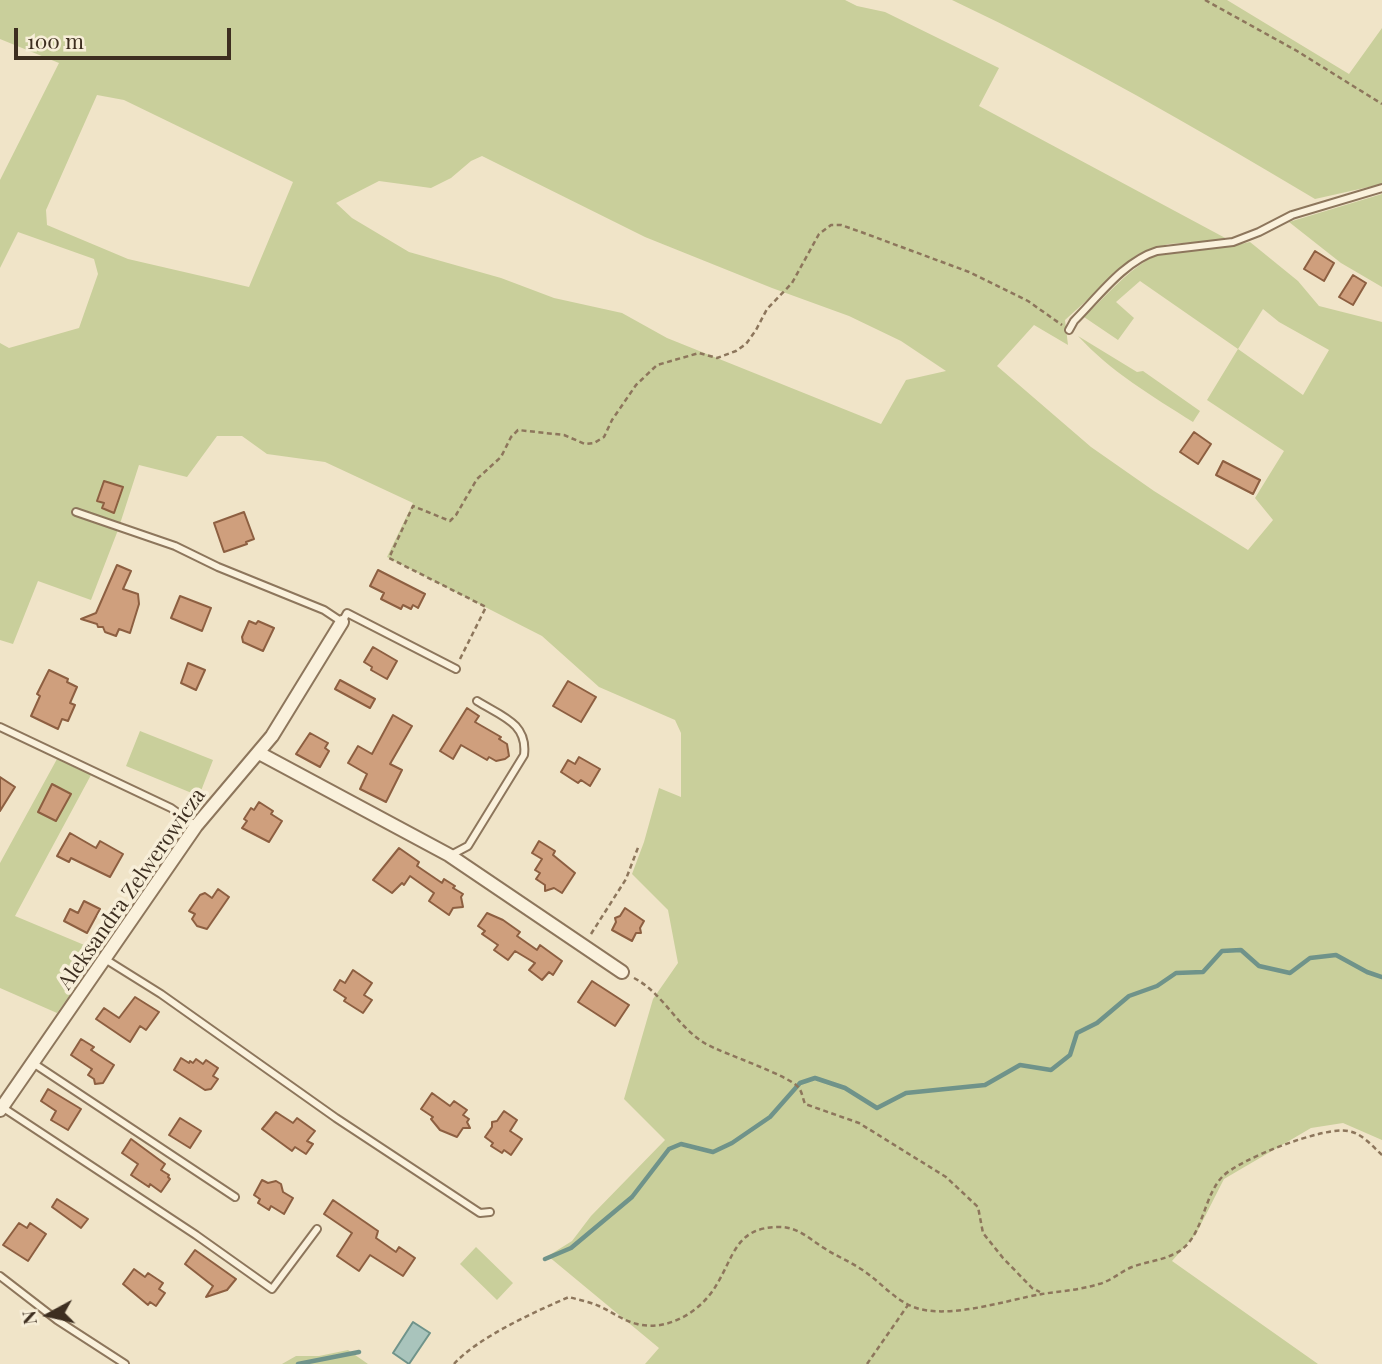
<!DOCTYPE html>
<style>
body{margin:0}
#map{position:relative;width:1382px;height:1364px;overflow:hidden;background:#f0e4c8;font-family:"Playfair Display",serif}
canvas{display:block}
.north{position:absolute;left:14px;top:1280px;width:70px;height:70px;-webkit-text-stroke:5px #f7eed8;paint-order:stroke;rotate:262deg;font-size:19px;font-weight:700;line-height:28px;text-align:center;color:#3d2e20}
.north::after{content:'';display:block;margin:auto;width:24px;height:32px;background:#3d2e20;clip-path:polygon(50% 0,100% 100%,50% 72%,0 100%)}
.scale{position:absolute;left:14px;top:28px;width:217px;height:32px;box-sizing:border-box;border:4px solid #3d2e20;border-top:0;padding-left:9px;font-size:21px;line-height:24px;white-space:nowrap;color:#3d2e20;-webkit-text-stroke:5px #f7eed8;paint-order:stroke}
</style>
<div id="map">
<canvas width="1382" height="1364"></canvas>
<div class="north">N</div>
<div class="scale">100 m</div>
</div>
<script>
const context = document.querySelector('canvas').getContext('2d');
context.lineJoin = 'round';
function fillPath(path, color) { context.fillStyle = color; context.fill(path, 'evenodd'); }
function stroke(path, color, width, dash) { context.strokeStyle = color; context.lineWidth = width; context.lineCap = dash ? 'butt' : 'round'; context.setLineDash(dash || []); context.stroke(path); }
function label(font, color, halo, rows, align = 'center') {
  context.font = font + ' "Playfair Display",serif'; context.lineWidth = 7; context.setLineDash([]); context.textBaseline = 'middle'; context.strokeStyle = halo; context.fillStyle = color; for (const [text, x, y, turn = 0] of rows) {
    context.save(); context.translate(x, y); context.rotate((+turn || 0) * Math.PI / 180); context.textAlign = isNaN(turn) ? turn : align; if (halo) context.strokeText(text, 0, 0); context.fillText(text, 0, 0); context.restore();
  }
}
fillPath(new Path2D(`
 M0 0H845L857 6 885 12 999 68 979 106 1229 240 1168 244 1138 254 1065 320 1068 345 1034 325 997 366 1091 447 1154 491 1248 550 1273 520 1255 498 1284 451 1207 400 1238 349 1140 281 1116 302 1134 318 1118 340 1084 317C1104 298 1125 273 1149 259 1171 247 1222 249 1250 242L1298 281 1319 306 1382 322V1140L1343 1123 1311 1128 1224 1179 1196 1234 1172 1261 1318 1364H645L659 1348 548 1256 572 1241 591 1216 665 1140 624 1099 653 999 678 963 668 910 632 874 644 842 659 788 681 797V733L675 720 599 687 542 636 387 557 413 503 325 462 267 454 242 436H217L187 477 139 465 118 530 91 600 38 581 13 644 0 640V343L9 348 79 328 98 274 94 259 18 232 0 268V180L59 63 0 39ZM97 95 124 100 293 182 249 287 128 259 47 225 46 210ZM482 156 645 237 772 288 849 316 901 341 946 371 906 380 881 424 667 338 622 313 554 298 501 278 409 252 352 218 336 203 379 181 431 188 451 178 471 161ZM1263 309 1279 322 1329 350 1303 395 1238 349Z
 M952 0H1227L1349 74 1382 28V184L1315 199C1196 128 1077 59 952 0Z
 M1382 194V287L1341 263 1289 222Z
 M1078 336 1137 372 1143 371 1200 411 1193 422C1152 396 1111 372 1078 336Z
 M140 731 213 760 199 796 126 766Z
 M57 759 91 775 15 916 101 952 57 1013 0 988V863Z
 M476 1247 513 1283 497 1300 460 1264Z
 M348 1350 368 1364H282L296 1356H319Z`), '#c9cf9b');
const water = new Path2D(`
 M413 1322 430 1333 409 1364 393 1353Z`);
fillPath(water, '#a9c4bc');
stroke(water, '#6f938a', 2);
stroke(new Path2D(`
 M545 1259 571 1248 632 1197 669 1149 681 1144 713 1152 732 1143 770 1117 800 1083 815 1078 845 1088 877 1108 906 1093 985 1085 1020 1065 1051 1070 1070 1055 1077 1033 1097 1023 1129 996 1157 986 1176 973 1203 972 1222 951 1241 950 1259 966 1290 973 1310 958 1336 955 1367 972 1382 977
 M298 1364 359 1352`), '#6f938a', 4.5);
const building = new Path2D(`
 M1315 251 1334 263 1324 281 1304 269Z
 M1353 275 1366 283 1353 305 1339 297Z
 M1194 432 1211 444 1198 464 1180 452Z
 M1223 461 1260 480 1253 494 1216 475Z
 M104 481 123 487 114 513 102 508 104 503 97 501Z
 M244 512 254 539 246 542 247 544 224 552 214 523Z
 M117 565 131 571 123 589 138 594 139 604 130 633 119 629 116 636 105 632 103 627H98L97 624 81 619 96 613Z
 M378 570 425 594 418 608 413 605 411 609 403 605 401 609 381 599 384 593 370 586Z
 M180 596 211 608 202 631 171 618Z
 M249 621 256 624 258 621 274 628 263 651 243 642 242 637Z
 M373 647 397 661 387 679 371 670 372 667 364 662Z
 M188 663 205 670 196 690 181 683Z
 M49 670 68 679 67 682 77 687 70 703 75 705 68 721 62 719 58 729 31 716 40 696 37 694Z
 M340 680 375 699 370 708 335 689Z
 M568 681 596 697 581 722 553 706Z
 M467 708 479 716 475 722 501 737 499 739 507 744 509 756 505 759 496 761 489 757 487 760 461 745 453 759 440 751Z
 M393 715 412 726 390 764 402 770 386 802 360 789 367 774 348 763 358 746 372 754Z
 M310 733 328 743 325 748 329 751 320 767 296 754Z
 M579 757 600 769 590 786 581 780 578 783 561 772 568 760 575 764Z
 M0 777 15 787 0 811Z
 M52 784 71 794 56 821 38 812Z
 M259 802 273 811 271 814 282 821 269 842 242 828 247 821 244 819 251 808 254 810Z
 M70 833 96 848 100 841 123 854 110 877 71 858 69 862 57 856Z
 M539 841 555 851 553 855 575 873 562 893 554 888 545 891V885L536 879 540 873 535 870 542 859 532 853Z
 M399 848 419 862 417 866 442 883 444 879 455 886 453 888 463 894 461 897 463 907 453 908 449 915 429 901 434 893 410 876 404 885 402 883 392 893 373 880Z
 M218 889 229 897 207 929 197 926 192 919 195 914 189 911 200 895 205 893 212 898Z
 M84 901 100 909 87 933 64 921 70 909 78 913Z
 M625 908 644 921 640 928 641 933H636L632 941 612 930 616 922 615 918 620 916Z
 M487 913 503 920 520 932 517 936 537 950 540 945 562 961 553 975 549 972 542 980 529 970 535 963 515 951 508 960 494 950 498 945 482 934 485 931 478 926Z
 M353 970 372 983 364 995 372 1000 363 1013 344 1001 346 998 334 990 340 980 345 983Z
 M592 981 629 1005 615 1026 578 1002Z
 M135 997 159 1012 146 1030 140 1026 130 1042 96 1019 104 1008 119 1018Z
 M81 1039 94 1047 91 1050 114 1065 103 1083 95 1084 94 1079 88 1075 92 1069 71 1055Z
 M181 1058 189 1063 190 1061 193 1063 196 1059 203 1064 206 1060 218 1068 213 1076 218 1079 211 1089 205 1090 174 1070Z
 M48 1089 81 1109 68 1130 51 1120 56 1111 41 1101Z
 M432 1093 450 1106 454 1101 467 1110 463 1115 469 1119 467 1122 470 1128H463L457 1137 440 1130 431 1119 433 1117 421 1109Z
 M504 1111 517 1120 510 1131 522 1139 511 1155 504 1150 502 1153 491 1146 493 1143 485 1137 492 1127V1122L497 1121Z
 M276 1112 293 1123 297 1118 315 1131 307 1141 313 1144 306 1154 295 1147 292 1151 262 1129Z
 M180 1118 201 1131 190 1148 169 1135Z
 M131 1139 165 1164 161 1170 169 1175 168 1177 170 1179 161 1192 150 1184 149 1187 131 1175 138 1164 122 1153Z
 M262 1180 268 1183 276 1181 281 1184 283 1192 293 1198 284 1214 271 1206 269 1210 258 1203 260 1199 254 1195Z
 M57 1199 88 1219 81 1228 52 1207Z
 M333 1200 378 1231 376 1238 396 1252 399 1247 415 1258 403 1276 370 1255 359 1271 337 1256 352 1233 324 1214Z
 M19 1223 27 1228 30 1223 46 1234 28 1261 3 1245Z
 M195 1250 236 1279 227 1290 206 1297 213 1286 185 1264Z
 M134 1269 145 1277 148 1273 163 1283 159 1289 165 1293 156 1306 150 1302 148 1305 123 1284Z`);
fillPath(building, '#cf9f7d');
stroke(building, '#8d5f41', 2);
const service = new Path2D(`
 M1069 330 1074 321C1098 297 1124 261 1157 251L1233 242 1259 232 1292 215 1382 188
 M76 512 175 546 218 567 324 610 342 622 347 613 456 669
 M0 727 171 808 196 826
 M451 855 468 846 524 755C528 723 501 716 477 701
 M105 959 161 994 336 1118 480 1213 490 1212
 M33 1063 235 1197
 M2 1107 196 1235 272 1289 317 1229
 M0 1276 57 1320 125 1364`);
const minor = new Path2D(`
 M259 753 449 855 622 972
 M0 1110 196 826 272 736 342 622`);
stroke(service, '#8d765c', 10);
stroke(minor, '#8d765c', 16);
stroke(new Path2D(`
 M1205 0 1297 51 1382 104
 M460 659 486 607 389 558 413 506 450 521 456 515 477 479 501 457 511 437 518 430 564 435 585 444 594 443 604 437 612 420 636 385 657 365 699 353 717 358 736 351 746 344 756 330 767 309 792 283 819 234 831 225H841L861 232 969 272 1028 301 1062 325
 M591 934 626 879 639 845
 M634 978C663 993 677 1027 706 1044 724 1054 789 1075 799 1088 802 1092 803 1099 805 1104L859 1123 946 1177 978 1207 983 1233 1003 1258 1032 1288 1040 1292
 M454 1364C477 1338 536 1311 569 1297 579 1300 590 1302 599 1306 612 1312 624 1321 637 1324 668 1332 702 1311 717 1284 734 1256 736 1228 777 1227 797 1226 808 1238 824 1248 836 1256 849 1261 861 1269 877 1279 890 1295 907 1304 940 1323 1006 1300 1042 1294 1061 1291 1080 1290 1099 1284 1111 1281 1120 1272 1132 1267 1145 1262 1159 1261 1172 1255 1204 1242 1201 1200 1222 1177 1239 1159 1324 1126 1348 1131 1362 1133 1372 1146 1382 1155
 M867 1364 908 1305`), '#8d765c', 2.5, [5, 3.5]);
stroke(service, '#faf1dc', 6);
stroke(minor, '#faf1dc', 12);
label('21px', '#3d2e20', '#f7eed8', [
 ["Aleksandra Zelwerowicza",132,889,-55]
]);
</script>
